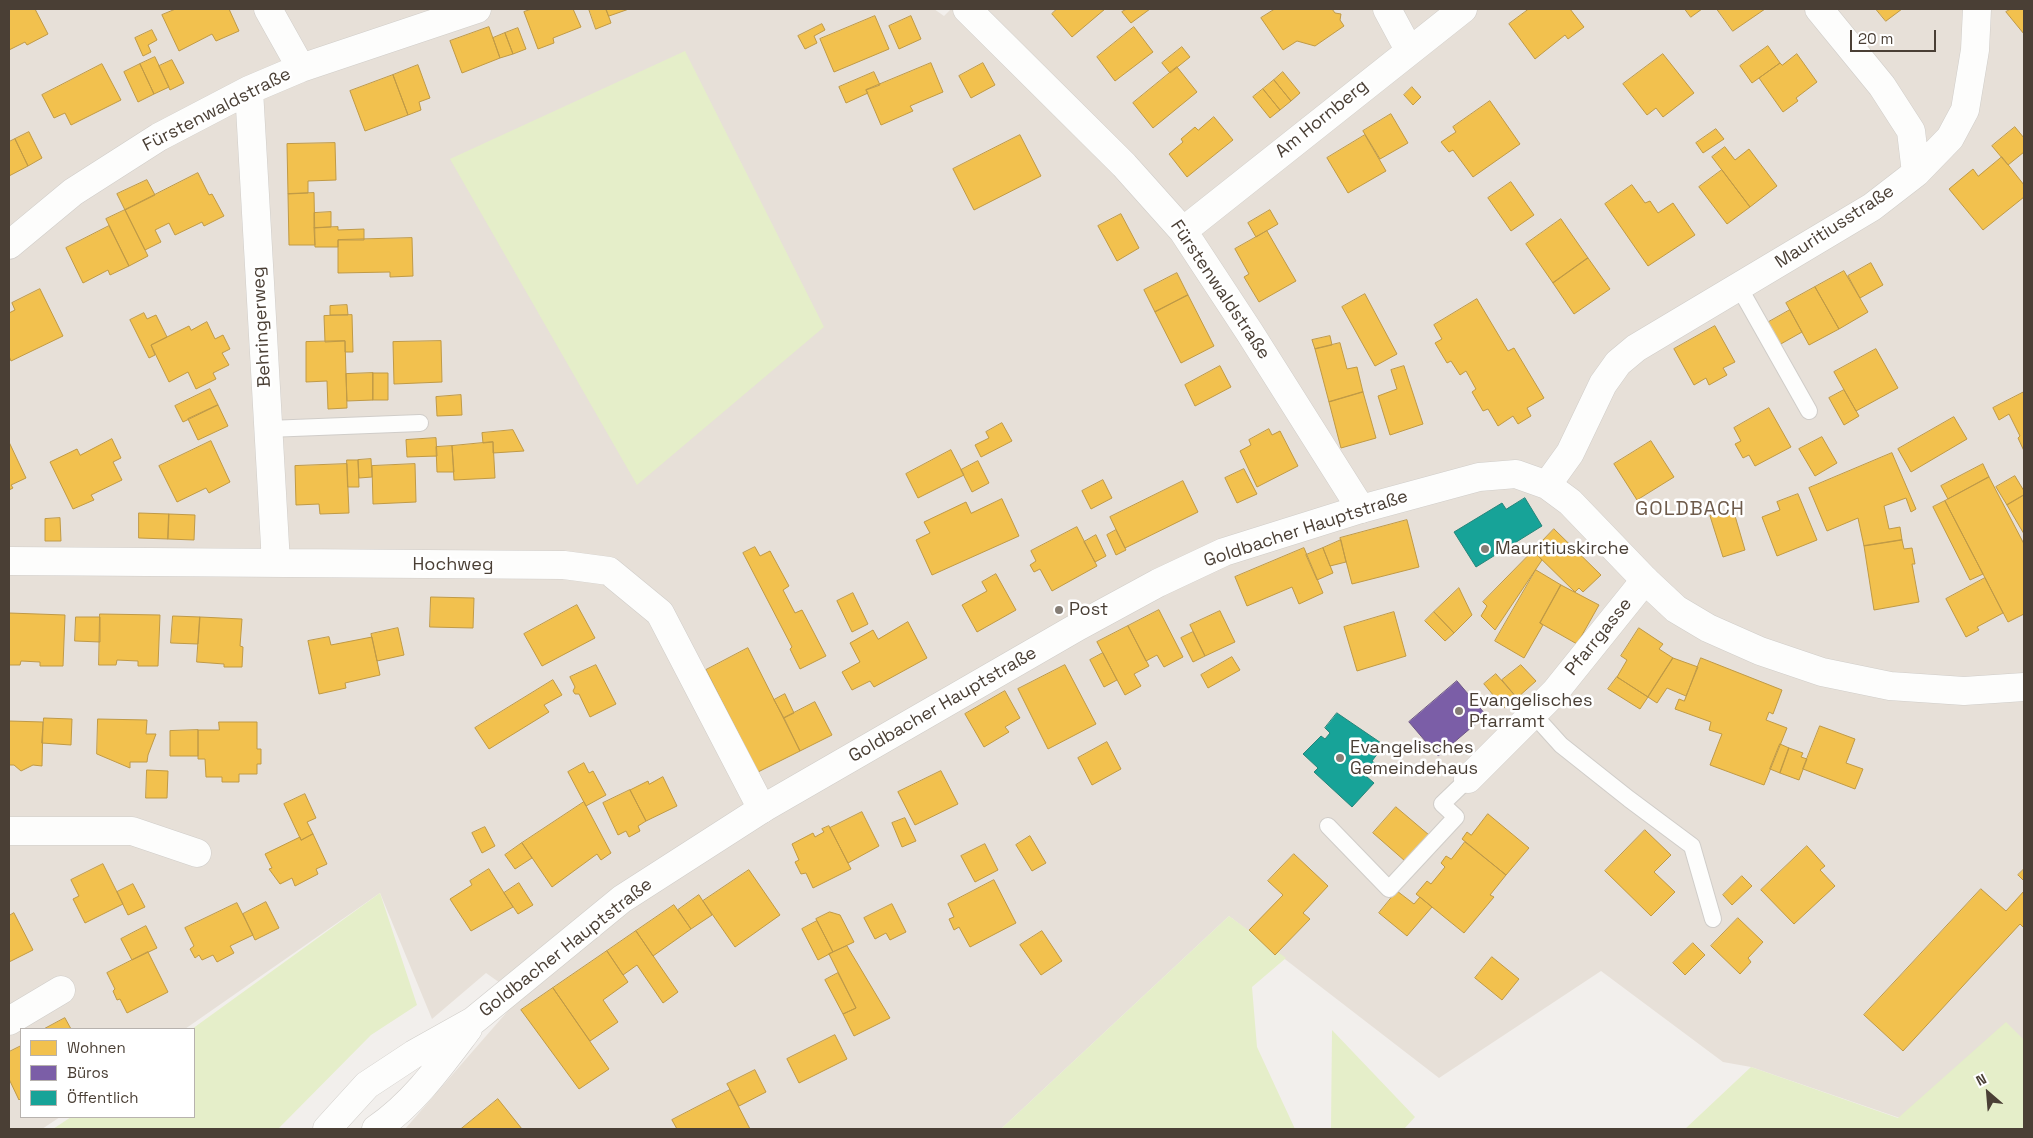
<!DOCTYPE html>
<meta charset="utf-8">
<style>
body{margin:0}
#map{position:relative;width:2033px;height:1138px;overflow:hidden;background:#f2efec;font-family:"Space Grotesk",sans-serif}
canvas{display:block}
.frame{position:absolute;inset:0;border:10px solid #4a3f35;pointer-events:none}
.legend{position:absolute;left:20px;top:1028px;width:175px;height:90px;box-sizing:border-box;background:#fff;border:1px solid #b7b2ae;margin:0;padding:6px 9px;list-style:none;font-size:15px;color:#4a3f35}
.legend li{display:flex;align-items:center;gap:10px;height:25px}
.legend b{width:25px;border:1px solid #b7b2ae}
.north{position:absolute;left:1963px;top:1068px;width:50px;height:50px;-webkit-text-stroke:4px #fff;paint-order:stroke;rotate:333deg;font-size:14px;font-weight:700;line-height:20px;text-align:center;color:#4a3f35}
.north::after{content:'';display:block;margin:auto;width:18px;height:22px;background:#4a3f35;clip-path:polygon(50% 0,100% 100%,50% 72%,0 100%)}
.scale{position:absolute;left:1850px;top:30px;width:86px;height:22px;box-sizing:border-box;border:2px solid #4a3f35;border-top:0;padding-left:6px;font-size:15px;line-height:18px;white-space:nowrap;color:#4a3f35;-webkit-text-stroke:4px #fff;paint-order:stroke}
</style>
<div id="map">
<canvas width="2033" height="1138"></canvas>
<div class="frame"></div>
<ul class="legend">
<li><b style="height:14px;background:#f2c14e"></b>Wohnen</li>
<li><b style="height:14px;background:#7b5ea7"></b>Büros</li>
<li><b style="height:14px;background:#17a398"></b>Öffentlich</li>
</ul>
<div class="north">N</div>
<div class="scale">20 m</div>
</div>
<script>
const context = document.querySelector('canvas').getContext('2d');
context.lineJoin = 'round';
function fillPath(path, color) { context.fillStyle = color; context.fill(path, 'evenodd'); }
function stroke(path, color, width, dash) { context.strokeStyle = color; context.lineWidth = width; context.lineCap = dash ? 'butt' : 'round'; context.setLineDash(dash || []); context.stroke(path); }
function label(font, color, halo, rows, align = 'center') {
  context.font = font + ' "Space Grotesk",sans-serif'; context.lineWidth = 5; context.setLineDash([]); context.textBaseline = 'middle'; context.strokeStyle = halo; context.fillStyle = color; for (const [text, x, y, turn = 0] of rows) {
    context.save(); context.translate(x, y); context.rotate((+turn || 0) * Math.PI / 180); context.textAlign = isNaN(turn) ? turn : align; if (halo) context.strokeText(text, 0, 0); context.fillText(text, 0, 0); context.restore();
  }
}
fillPath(new Path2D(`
 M9 9H934L944 16 951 9H2024V1129H1932L1751 1067 1723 1062 1601 971 1439 1078 1229 916 1001 1129H405L520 997 486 973 432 1019 380 893 185 1029H21V1117H60L42 1129H9Z`), '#e7e0d8');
fillPath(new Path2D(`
 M685 51 824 327 637 485 450 159Z
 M380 893 417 1005 371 1035 278 1129H53L71 1117H194V1029H192Z
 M1229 916 1286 958 1252 987 1257 1047 1295 1129H1001Z
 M2006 1022 2024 1040V1127L2021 1129H1685L1751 1067 1898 1118Z
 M1332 1030 1415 1117 1404 1129H1331Z`), '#e5eec9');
const homes = new Path2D(`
 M9 9H35L48 34 27 45 25 42 9 50Z
 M176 9H229L239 31 216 41 212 34 179 51 162 15Z
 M532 9H573L581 27 553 38 554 43 538 49 524 12Z
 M589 9H606L611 23 596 29Z
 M606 9H629L609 16Z
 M1057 9H1105L1072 37 1052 14Z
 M1127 9H1150L1131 23 1122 12Z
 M1275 9H1332L1335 13 1341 14 1340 20 1344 26 1315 46 1297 41 1283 50 1261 18Z
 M1529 9H1570L1584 27 1568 39 1565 35 1535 59 1509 24Z
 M1685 9H1702L1691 17Z
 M1717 9H1765L1733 31Z
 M1876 9H1902L1886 21Z
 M2011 9H2024V34L2006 12Z
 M875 16 889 49 834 72 820 39Z
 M911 16 921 39 899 49 889 26Z
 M822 24 825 30 814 36 817 43 805 49 798 36Z
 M489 27 500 58 462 73 450 41Z
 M1134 27 1153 52 1115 81 1097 57Z
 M518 28 526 49 513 54 505 33Z
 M152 30 157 40 148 45 151 52 143 56 135 38Z
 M505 33 513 54 500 58 493 38Z
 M1768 46 1780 63 1752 83 1740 66Z
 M1182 47 1190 57 1170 73 1162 63Z
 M1663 54 1694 93 1663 117 1656 108 1647 115 1623 84Z
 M1797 54 1817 82 1796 98 1798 101 1783 112 1759 78 1780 63 1782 65Z
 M155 57 169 87 154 94 140 64Z
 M172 60 184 83 170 90 159 66Z
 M931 63 943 92 910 106 913 111 881 125 866 90Z
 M983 63 995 85 971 98 959 76Z
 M102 64 121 100 71 125 65 113 54 118 42 95Z
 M140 64 154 94 138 102 124 72Z
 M418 65 430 98 419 102 421 110 408 115 393 75Z
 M1177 67 1197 92 1153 128 1133 103Z
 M874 72 880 85 866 90 868 93 846 103 839 87Z
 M1283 72 1300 93 1291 101 1274 80Z
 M393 75 408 115 365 131 350 91Z
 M1274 80 1291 101 1280 110 1263 89Z
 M1412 87 1421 97 1413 105 1404 95Z
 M1263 89 1280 110 1270 118 1253 97Z
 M1490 101 1520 144 1473 177 1453 150 1449 152 1441 142 1456 132 1453 127Z
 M1391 114 1408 143 1380 159 1363 131Z
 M1214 117 1233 140 1187 177 1169 154 1183 142 1181 139 1195 127 1198 130Z
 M2015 127 2024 138V152L2008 165 1992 146Z
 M1716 129 1724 139 1703 153 1696 143Z
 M29 132 42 158 28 166 15 139Z
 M1020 135 1041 176 974 210 953 169Z
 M1365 135 1386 171 1348 193 1327 158Z
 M15 139 28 166 9 176V142Z
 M335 143 336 180 308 181V193L288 194 287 144Z
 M1725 147 1735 160 1749 149 1777 186 1750 207 1712 157Z
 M2002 157 2024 185V197L1983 230 1949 189 1973 169 1978 176Z
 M1722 170 1750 207 1727 224 1699 187Z
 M198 173 209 195 212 194 224 216 204 226 202 222 175 235 169 223 155 230 161 242 145 250 125 210Z
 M147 180 155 195 125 210 117 194Z
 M1511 182 1534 215 1511 231 1488 198Z
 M1632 185 1645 203 1650 201 1658 213 1673 203 1695 235 1648 266 1605 204Z
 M314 193 315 245H289L288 194Z
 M125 210 148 256 129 266 106 219Z
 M1270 210 1278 224 1256 237 1248 223Z
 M331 212V227L314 228V213Z
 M1121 214 1139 248 1117 261 1098 226Z
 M1561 219 1588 258 1553 283 1526 244Z
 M109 226 129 266 110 275 108 270 83 283 66 248Z
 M338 227V230L364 229V240H338V247H315L314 228Z
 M1267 231 1296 281 1259 302 1244 277 1249 274 1235 249Z
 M412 238 413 276 390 277V272L338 273V240Z
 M1588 258 1610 289 1574 314 1553 283Z
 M1871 263 1883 285 1860 298 1848 276Z
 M1844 271 1868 312 1839 329 1815 287Z
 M1177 273 1188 295 1155 312 1144 290Z
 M1815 287 1839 329 1809 345 1786 303Z
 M40 289 63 336 11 361 9 356V313L15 310 12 303Z
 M1365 294 1397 354 1375 366 1342 307Z
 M1188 295 1214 346 1181 363 1155 312Z
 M1477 299 1508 351 1514 348 1544 398 1527 408 1531 416 1518 424 1513 416 1498 426 1488 409 1483 411 1472 392 1476 389 1466 371 1460 375 1451 361 1447 363 1435 343 1442 339 1434 325Z
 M347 305 348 315H330V306Z
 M1790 310 1802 332 1779 345 1767 323Z
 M144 313 147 319 156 315 167 337 151 345 155 355 149 358 130 320Z
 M352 315 353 352H345V341L325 342 324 316Z
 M207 322 215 339 223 335 230 349 222 353 229 365 213 373 216 379 196 389 188 372 169 382 151 345 189 326 191 330Z
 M1715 326 1735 362 1723 368 1727 375 1709 385 1706 378 1694 385 1674 349Z
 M1330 336 1332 345 1315 349 1312 340Z
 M345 341 347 408 328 409 327 381 306 382V342Z
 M441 341 442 382 394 384 393 342Z
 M1340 343 1347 369 1357 367 1363 392 1329 402 1315 349Z
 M1876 349 1898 388 1856 411 1834 372Z
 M1220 366 1231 387 1195 406 1185 385Z
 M1404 366 1423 424 1390 435 1378 396 1397 389 1391 370Z
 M373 373H388V400H373Z
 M373 373V400L347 401 346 374Z
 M210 389 218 405 183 422 175 406Z
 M1844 390 1859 416 1844 425 1829 398Z
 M1363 392 1376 438 1341 448 1329 402Z
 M2024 392V451L2018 438 2020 436 2009 414 1999 420 1993 408Z
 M461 395 462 415 437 416 436 397Z
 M218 405 228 426 198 440 188 419Z
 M1769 408 1791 447 1755 466 1749 455 1743 458 1735 444 1741 441 1734 428Z
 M1954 417 1967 439 1911 472 1898 449Z
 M1002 423 1012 441 981 457 975 445 989 438 986 432Z
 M1269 429 1272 435 1280 431 1298 466 1257 487 1240 451 1251 445 1249 440Z
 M513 430 524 451 493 453V442L483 443 482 433Z
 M1822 437 1837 463 1815 476 1799 449Z
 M436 438 437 456 407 457 406 440Z
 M112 439 121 458 113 462 122 480 91 495 94 500 73 509 50 462 77 449 80 455Z
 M211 441 230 482 209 493 206 488 177 502 159 466Z
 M1651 441 1674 477 1637 500 1614 464Z
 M9 442 26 478 11 485 13 488 9 490Z
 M493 442 495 478 454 480 452 446Z
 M452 446 454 472H437L436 447Z
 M951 450 964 475 918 498 906 474Z
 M1892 453 1916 509 1911 512 1906 498 1884 506 1889 529 1900 527 1902 540 1864 546 1858 518 1827 531 1809 488Z
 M371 459 372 477 359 478 358 460Z
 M347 460H358L359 487H348Z
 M978 461 989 483 972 492 961 470Z
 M347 464 349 513 320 514 319 504 296 505 295 466Z
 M415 464 416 502 373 504 372 466Z
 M1983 464 1989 477 1948 499 1941 486Z
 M1244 469 1257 494 1237 503 1225 478Z
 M2015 476 2024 491V495L2007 505 1996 487Z
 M1989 477 2024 544V614L2008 622 1945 501Z
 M1103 480 1112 498 1091 509 1082 491Z
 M1183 481 1198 512 1125 548 1110 517Z
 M1798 494 1817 540 1777 556 1762 517 1780 510 1777 502Z
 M2024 495V534L2007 505Z
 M1002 499 1019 536 932 575 916 540 930 533 924 522 966 502 971 513Z
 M1945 501 1983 574 1970 580 1933 507Z
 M1733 509 1745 550 1723 557 1710 516Z
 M139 513 169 514 168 539 139 538Z
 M169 514 195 515 194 540 168 539Z
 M60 518 61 541H45V519Z
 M1407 520 1419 567 1352 584 1340 538Z
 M1077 527 1097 566 1052 591 1040 569 1034 572 1030 565 1036 561 1031 551Z
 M1554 529 1601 575 1583 592 1579 588 1575 592 1533 551Z
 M1116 530 1126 550 1116 555 1107 535Z
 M1096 535 1106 556 1095 562 1084 542Z
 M1341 540 1346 562 1330 566 1323 548Z
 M1902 540 1904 549 1912 548 1915 564H1912L1919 602 1874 610 1864 546Z
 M755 547 760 556 770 551 789 586 783 590 795 613 802 610 826 656 800 669 790 649 792 647 743 553Z
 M1304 548 1323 593 1299 604 1292 587 1247 606 1235 577Z
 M1323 548 1333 573 1317 580 1306 555Z
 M1533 551 1542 560 1495 630 1481 616 1487 606 1483 602Z
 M1536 570 1561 585 1540 623 1543 625 1524 658 1495 641Z
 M996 574 1016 610 977 632 962 605 987 591 982 582Z
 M1985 578 2003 613 1977 627 1979 630 1966 637 1946 599Z
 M1561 585 1599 605 1577 644 1540 623Z
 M1459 588 1472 615 1454 633 1434 612Z
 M853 593 868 624 852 632 837 601Z
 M431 597 474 598 473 628 430 627Z
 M577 605 595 638 542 666 524 634Z
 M1159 610 1183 657 1164 667 1157 655 1146 661 1128 626Z
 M1220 611 1235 642 1205 656 1190 625Z
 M1394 612 1406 656 1357 671 1344 627Z
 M1434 612 1454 633 1445 641 1425 621Z
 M9 613 65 615 63 666H40V662L21 661 20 665H9Z
 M100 614 160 615 158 666H138V661L117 660 116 665H99Z
 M173 616 200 617 198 644 171 643Z
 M76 617H100V642L75 641Z
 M200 617 242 619 240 646 243 647 242 667H224V664L197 662Z
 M908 622 927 658 874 687 870 681 852 690 842 672 860 662 850 643 873 630 878 639Z
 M1128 626 1149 666 1134 674 1141 686 1125 695 1097 642Z
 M398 628 404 655 377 661 371 634Z
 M1639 628 1663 644 1659 649 1673 658 1648 697 1617 677 1627 660 1621 656Z
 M1193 632 1205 656 1193 662 1181 638Z
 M329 637 331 645 372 637 380 675 345 683 346 688 319 694 308 641Z
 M748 648 800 751 758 772 706 670Z
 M1103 653 1117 680 1104 687 1090 660Z
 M1232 657 1240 670 1208 688 1201 675Z
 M1673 658 1698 667 1686 696 1667 688 1657 703 1648 697Z
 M1701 658 1782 690 1773 714 1769 712 1766 720 1787 728 1764 785 1710 765 1722 734 1709 730 1711 722 1675 709 1679 699 1684 701Z
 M596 665 616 704 590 717 579 694H575L573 691 575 687 570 677Z
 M1065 665 1096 724 1048 749 1018 689Z
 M1521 665 1536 681 1517 698 1502 680Z
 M1496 674 1517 698 1504 708 1484 684Z
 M1617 677 1648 697 1640 709 1608 689Z
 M553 680 562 695 544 705 549 712 489 749 475 728Z
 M1005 691 1020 718 1005 727 1009 732 984 747 965 714Z
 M785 694 794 713 784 718 774 700Z
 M815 702 832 735 800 751 784 718Z
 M44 718 72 719 71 745 42 743Z
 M98 719 147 720 146 734H156L148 755 147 762H130V768L97 754Z
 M9 721 43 722 42 766 33 765 21 771 14 765H9Z
 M219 722H257V749H261V764H257V774H239V782H222V777H206L205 759H198V730H219Z
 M1820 726 1855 739 1846 763 1863 769 1855 789 1803 769Z
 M198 730V756H170V731Z
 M1107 742 1121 769 1092 785 1078 758Z
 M1780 744 1789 748 1780 773 1770 769Z
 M1789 748 1803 753 1801 757 1807 759 1799 780 1780 773Z
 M584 763 589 773 593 771 606 795 586 806 568 772Z
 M147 770 168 771 167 798H146Z
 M941 771 958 804 915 825 898 792Z
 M663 777 677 806 646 821 630 790 648 781 649 784Z
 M630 790 646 821 638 826 640 831 629 837 626 831 618 835 603 803Z
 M305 794 316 818 307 822 313 834 301 840 284 804Z
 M584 802 611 853 601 860 597 854 552 887 522 843Z
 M1396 807 1429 835 1405 861 1373 833Z
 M862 812 879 846 848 863 830 828Z
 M1488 814 1529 848 1506 875 1462 839 1467 832 1471 835Z
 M905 818 916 841 902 847 892 823Z
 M829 826 851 869 813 888 806 873 801 874 795 862 799 860 792 844 813 833 815 837 824 832 822 829Z
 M485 827 495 846 482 853 472 833Z
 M1645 830 1671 855 1654 872 1675 892 1651 916 1605 871Z
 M313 834 327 864 316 869 318 874 295 886 292 878 280 884 269 869 272 868 265 854 300 837 301 840Z
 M1030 836 1046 863 1032 871 1016 845Z
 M1465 842 1506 875 1490 895 1494 897 1464 933 1416 894 1427 881 1431 884 1445 867 1441 863 1446 856 1451 859Z
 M522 843 532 858 515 869 505 855Z
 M985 844 998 870 975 882 961 856Z
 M1807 846 1825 866 1820 870 1835 886 1794 924 1761 890Z
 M1294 854 1328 886 1303 913 1310 919 1275 955 1249 930 1283 895 1268 881Z
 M103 864 123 904 85 923 73 899 79 896 71 880Z
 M489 869 513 907 471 931 450 899 472 885 470 881Z
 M2024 869V881L2018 875Z
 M749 870 780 915 735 947 703 901Z
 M1742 876 1752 886 1732 905 1723 895Z
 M994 880 1016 923 970 947 959 927 954 930 949 919 954 917 948 904Z
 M519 883 533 905 518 914 504 893Z
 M133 884 145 907 128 915 117 892Z
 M1981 889 2006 911 2024 891V928L2020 924 1903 1051 1864 1015Z
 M1397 891 1414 904 1420 897 1432 907 1407 936 1379 913Z
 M699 895 712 915 691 929 678 910Z
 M266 902 279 928 255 940 243 914Z
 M237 903 253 935 230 946 234 953 217 962 213 955 202 960 199 955 195 958 190 949 194 946 185 928Z
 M892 904 906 932 890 940 886 933 875 939 864 918Z
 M674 905 691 929 653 956 636 931Z
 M830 912 840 915 854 942 833 952 816 919Z
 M14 913 33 950 9 962V916Z
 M1738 918 1763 942 1748 958 1751 962 1740 974 1711 946Z
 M817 921 833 952 818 960 802 929Z
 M146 926 157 948 132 960 121 939Z
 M636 931 678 992 663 1003 637 965 623 975 607 951Z
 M1042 931 1062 961 1041 975 1020 945Z
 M1693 943 1705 955 1685 975 1673 963Z
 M847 946 890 1018 854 1036 843 1014 856 1008 829 954Z
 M607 951 628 982 603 1000 618 1022 590 1041 553 988Z
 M148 952 168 992 127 1013 120 999 117 1000 113 991 115 989 107 973Z
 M1492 957 1519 979 1502 1000 1475 978Z
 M838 973 856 1008 843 1014 825 980Z
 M553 988 609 1069 579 1089 521 1010Z
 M65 1018 71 1029H44Z
 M835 1035 847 1059 799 1083 787 1059Z
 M21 1046V1098L19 1100 9 1079V1052Z
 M755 1070 766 1092 739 1106 727 1084Z
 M730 1090 750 1129H677L672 1120Z
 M498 1099 522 1129H461Z`);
fillPath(homes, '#f2c14e');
stroke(homes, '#c09a46', 1);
const offices = new Path2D(`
 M1457 681 1486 715 1438 756 1409 722Z`);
fillPath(offices, '#7b5ea7');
stroke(offices, '#6c5585', 1);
const public = new Path2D(`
 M1525 498 1542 526 1476 567 1454 532 1502 503 1506 509Z
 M1337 713 1384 745 1372 761 1377 765 1366 776 1374 783 1352 807 1314 772 1318 768 1303 754 1321 736 1325 739 1330 733 1325 728Z`);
fillPath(public, '#17a398');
stroke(public, '#26857a', 1);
const service = new Path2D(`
 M1739 287 1809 411
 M268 429 420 423
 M1533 714 1561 745 1629 799 1692 846 1713 919
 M1328 826 1389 889 1456 817 1442 804 1468 779`);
const minor = new Path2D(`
 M268 9 301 68
 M967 9 1124 165 1183 231 1250 333 1361 509
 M1387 9 1409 50
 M249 90 276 563
 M1916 173 1950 138 1965 110 1975 50 1977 9
 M1183 231 1463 9
 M9 245 73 192 159 137 249 90 301 68 477 9
 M1547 485 1570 453 1603 384 1618 363 1636 348 1872 207 1916 173 1911 131 1882 86 1819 9
 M9 561 564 565 609 571 660 613 762 809
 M1468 779 1555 692 1645 580
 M9 831H132L197 853
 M9 1021 61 990`);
const tertiary = new Path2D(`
 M327 1129 367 1085 414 1054 473 1021 622 899 762 809 1079 626 1158 583 1224 552 1361 509 1479 477 1516 474 1547 485 1570 502 1645 580 1676 609 1708 628 1760 651 1822 672 1890 686 1964 691 2024 687
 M376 1129C414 1103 440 1066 468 1029`);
stroke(service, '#d0cdc9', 18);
stroke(minor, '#d0cdc9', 29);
stroke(tertiary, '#d0cdc9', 29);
stroke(service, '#fdfdfc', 16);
stroke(minor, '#fdfdfc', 28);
stroke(tertiary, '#fdfdfc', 28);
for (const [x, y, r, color] of [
 [1485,549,5,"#857d75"],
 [1059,610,5,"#857d75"],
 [1459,711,5,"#857d75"],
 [1340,758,5,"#857d75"]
]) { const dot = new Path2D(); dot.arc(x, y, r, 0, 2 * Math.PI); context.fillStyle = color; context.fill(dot); stroke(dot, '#fff', 2); }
label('18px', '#4a3f35', '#fff', [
 ["Fürstenwaldstraße",217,110,-27],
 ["Am Hornberg",1322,119,-39],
 ["Mauritiusstraße",1835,227,-33],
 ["Fürstenwaldstraße",1220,290,56],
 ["Behringerweg",262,327,-93],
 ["Goldbacher Hauptstraße",1306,529,-18],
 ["Hochweg",453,565],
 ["Pfarrgasse",1599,637,-51],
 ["Goldbacher Hauptstraße",943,705,-30],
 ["Goldbacher Hauptstraße",566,948,-38]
]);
label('18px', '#4a3f35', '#fff', [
 ["Mauritiuskirche",1495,549],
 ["Post",1069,610],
 ["Evangelisches",1469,701],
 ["Pfarramt",1469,722],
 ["Evangelisches",1350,748],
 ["Gemeindehaus",1350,769]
], 'left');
context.letterSpacing = '1px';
label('20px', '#6e5b4b', '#fff', [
 ["GOLDBACH",1690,510]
]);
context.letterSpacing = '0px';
</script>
